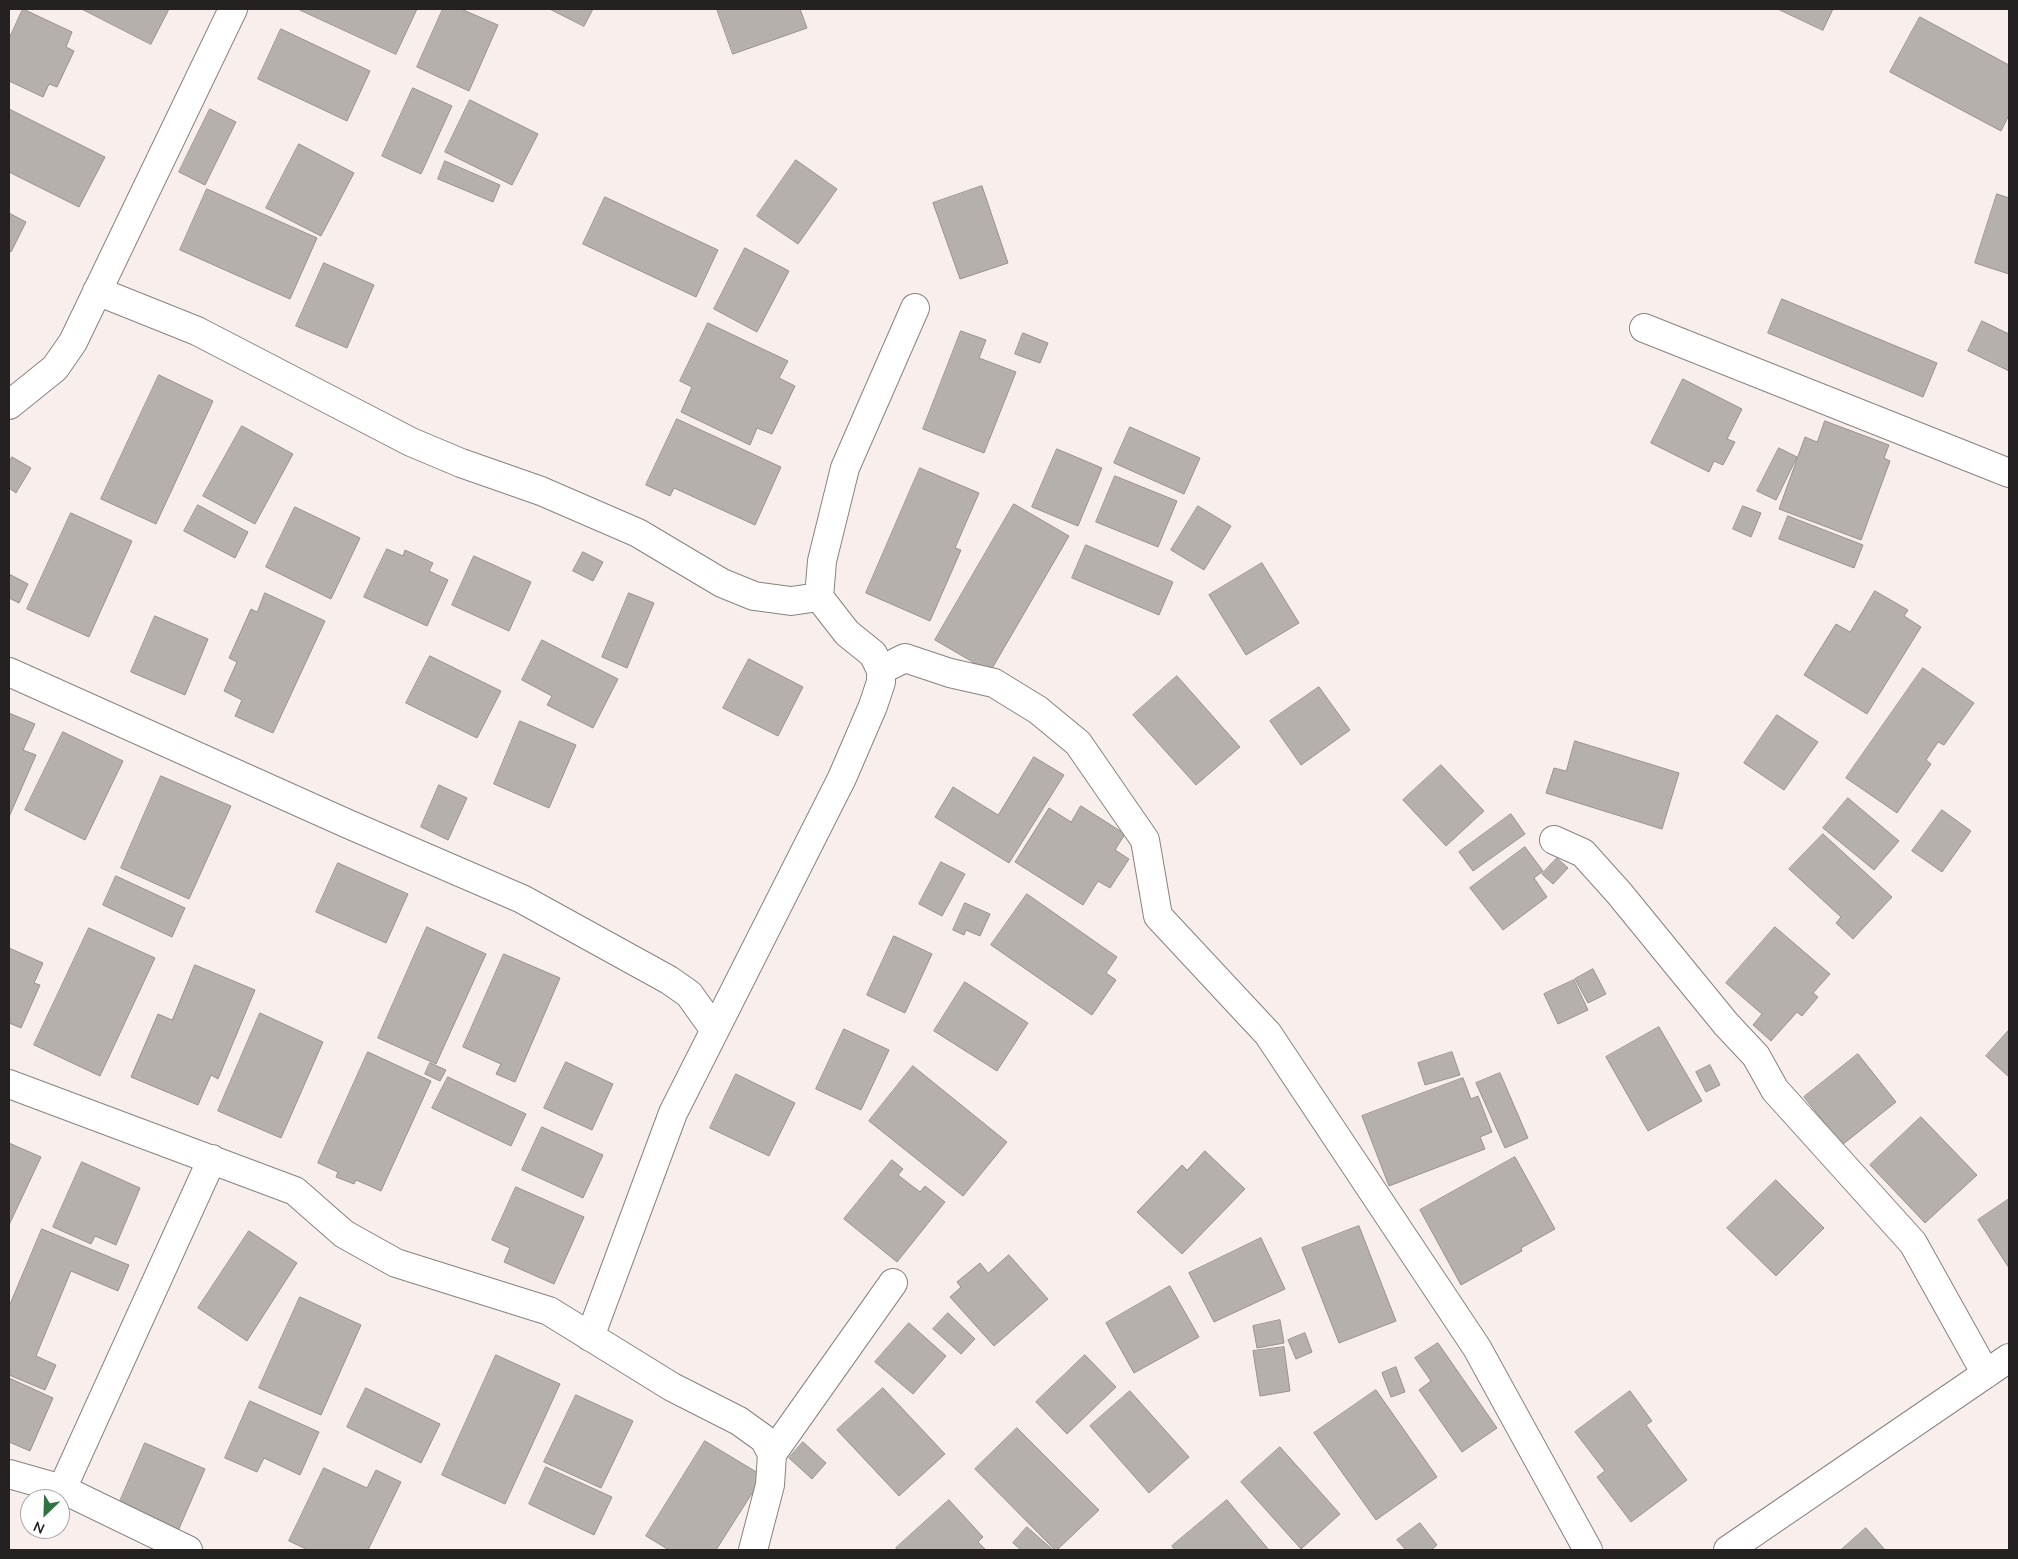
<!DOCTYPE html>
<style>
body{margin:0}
#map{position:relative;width:2018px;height:1559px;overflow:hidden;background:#f8efed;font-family:"Nunito Sans",sans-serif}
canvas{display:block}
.frame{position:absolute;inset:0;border:10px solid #242120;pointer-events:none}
.north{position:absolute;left:20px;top:1489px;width:50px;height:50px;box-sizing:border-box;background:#fff;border:1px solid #a7a6a6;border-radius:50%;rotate:204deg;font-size:14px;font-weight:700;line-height:20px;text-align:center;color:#242120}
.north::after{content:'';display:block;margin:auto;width:18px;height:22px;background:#2f7440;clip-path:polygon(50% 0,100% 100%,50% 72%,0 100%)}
</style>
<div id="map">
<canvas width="2018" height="1559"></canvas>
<div class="frame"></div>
<div class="north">N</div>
</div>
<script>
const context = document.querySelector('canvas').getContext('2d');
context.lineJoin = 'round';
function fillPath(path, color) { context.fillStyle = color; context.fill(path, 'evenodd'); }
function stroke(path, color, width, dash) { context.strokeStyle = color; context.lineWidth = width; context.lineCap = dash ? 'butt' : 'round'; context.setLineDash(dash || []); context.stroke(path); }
const building = new Path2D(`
 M23 9 72 32 66 47 74 51 57 87 49 84 43 97 9 81V39Z
 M82 9H169L151 44Z
 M298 9H417L396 54Z
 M443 9H461L498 25 469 91 417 67Z
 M550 9H593L584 26Z
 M717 9H800L807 28 733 54Z
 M1778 9H1833L1823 30Z
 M1920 17 2009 65V115L2001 131 1890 72Z
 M281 29 370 71 347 121 258 79Z
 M413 88 452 106 421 174 382 156Z
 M470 100 538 134 512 185 445 152Z
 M9 109 105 157 79 207 9 172Z
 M210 109 236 122 205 185 179 172Z
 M299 144 354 173 321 236 266 208Z
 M796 160 837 189 798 244 757 216Z
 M445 161 500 185 493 202 438 179Z
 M982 186 1008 263 960 279 933 203Z
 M207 189 317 238 290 299 180 250Z
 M1997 194 2009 198V274L1975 263Z
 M605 197 718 250 696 297 583 244Z
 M9 213 26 222 11 252 9 251Z
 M745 248 789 271 757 332 714 309Z
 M324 263 374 285 347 348 296 326Z
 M1782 299 1937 363 1923 397 1768 333Z
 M1982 321 2009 334V371L1968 351Z
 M708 323 788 361 779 378 795 386 772 434 757 428 750 445 681 412 692 387 680 381Z
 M961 331 986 340 979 358 1016 372 984 453 923 429Z
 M1023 333 1048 343 1040 363 1015 354Z
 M159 375 213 401 156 524 101 499Z
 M1683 379 1742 409 1727 439 1735 442 1723 465 1714 461 1709 472 1651 443Z
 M677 419 781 467 755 525 674 488 670 496 646 485Z
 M1825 421 1889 445 1884 458 1890 461 1861 540 1779 509 1805 437 1817 442Z
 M242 426 293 454 255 524 203 496Z
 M1130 427 1200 458 1184 494 1114 463Z
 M1779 448 1797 457 1776 500 1757 491Z
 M1057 449 1102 468 1078 526 1032 507Z
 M12 457 31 468 16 493 9 488V463Z
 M920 468 979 493 955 548 961 550 930 621 866 593Z
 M1115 476 1177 501 1158 547 1096 522Z
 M1014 504 1069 536 990 672 935 640Z
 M198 505 248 532 235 558 184 531Z
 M1198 506 1231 526 1204 570 1171 550Z
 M1743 506 1761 513 1751 537 1733 529Z
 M295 507 360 538 331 599 266 567Z
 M71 513 132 541 89 637 27 609Z
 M1788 516 1863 545 1854 568 1779 539Z
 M1086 545 1173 582 1159 615 1072 578Z
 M387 549 403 556 405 550 433 563 429 571 448 580 427 626 364 597Z
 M583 552 603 562 593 581 573 571Z
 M474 556 531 582 509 631 452 605Z
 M1262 563 1299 623 1246 655 1209 595Z
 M9 574 28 584 19 603 9 598Z
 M1875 591 1908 610 1904 616 1921 627 1867 714 1804 675 1836 624 1850 632Z
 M265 593 325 621 273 733 235 716 242 700 224 691 237 662 229 658 251 609 257 612Z
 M629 593 654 603 627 668 602 657Z
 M155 616 208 639 185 695 131 672Z
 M542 640 618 679 593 728 547 705 552 696 522 680Z
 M430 656 501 691 477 738 406 703Z
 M749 659 803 687 778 736 723 708Z
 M1923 668 1974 703 1944 745 1938 742 1926 760 1931 764 1897 813 1846 778Z
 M1177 676 1240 747 1196 785 1133 715Z
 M1319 687 1350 730 1301 765 1270 721Z
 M9 713 35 724 23 750 36 755 9 817Z
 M1777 715 1818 742 1784 790 1744 763Z
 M520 721 576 745 549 808 494 784Z
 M63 732 123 761 85 840 25 810Z
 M1575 741 1679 773 1662 829 1546 793 1554 768 1566 771Z
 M1034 757 1064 775 1009 863 935 817 953 787 998 815Z
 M1441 765 1484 811 1446 846 1403 800Z
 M161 776 231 806 189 899 121 868Z
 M439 785 467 798 448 840 421 827Z
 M1848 798 1899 841 1874 870 1823 828Z
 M1081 806 1125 834 1115 850 1129 859 1110 888 1098 881 1083 905 1015 862 1049 808 1071 822Z
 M1942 810 1971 831 1942 872 1912 851Z
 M1511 814 1525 834 1473 871 1459 852Z
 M1823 834 1892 897 1853 939 1836 923 1841 917 1789 869Z
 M1525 847 1543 871 1534 878 1547 897 1503 930 1470 888Z
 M1557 858 1568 868 1553 884 1542 874Z
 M941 862 965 874 942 916 919 904Z
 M338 863 408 894 386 943 316 912Z
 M116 876 185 908 172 937 103 905Z
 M1027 894 1117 957 1106 973 1116 980 1092 1015 991 945Z
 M965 903 990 914 980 936 966 930 964 935 953 930Z
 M427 927 486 954 436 1064 378 1038Z
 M1775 927 1830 974 1813 993 1818 997 1802 1016 1797 1012 1771 1041 1753 1025 1762 1014 1726 983Z
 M89 928 155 958 100 1076 34 1045Z
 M894 936 932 954 905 1013 867 995Z
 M9 948 43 963 34 983 40 985 21 1028 9 1023Z
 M504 954 560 978 515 1082 496 1074 501 1064 463 1047Z
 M195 965 255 990 218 1079 211 1075 198 1105 131 1077 158 1014 172 1020Z
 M1593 969 1606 994 1588 1003 1575 979Z
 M1574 980 1588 1010 1558 1024 1544 994Z
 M965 982 1028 1023 997 1071 934 1031Z
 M260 1013 323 1042 281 1138 218 1111Z
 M1659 1027 1702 1101 1648 1131 1606 1057Z
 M844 1029 889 1050 861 1110 816 1089Z
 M2009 1030V1077L1986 1056Z
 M368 1052 431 1081 381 1191 356 1180 354 1184 336 1177 338 1172 318 1163Z
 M1452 1052 1460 1075 1425 1085 1418 1063Z
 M1858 1054 1896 1102 1842 1145 1804 1097Z
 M566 1062 613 1084 592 1130 544 1108Z
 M430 1063 446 1070 440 1081 425 1074Z
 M1710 1065 1720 1085 1706 1092 1696 1072Z
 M913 1066 1007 1142 963 1196 869 1121Z
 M1500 1073 1528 1138 1505 1148 1476 1083Z
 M736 1074 795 1103 769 1156 710 1128Z
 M448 1077 526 1114 511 1146 432 1108Z
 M1463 1078 1471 1099 1478 1096 1492 1132 1480 1137 1485 1149 1389 1186 1362 1116Z
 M1921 1117 1977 1175 1925 1223 1870 1165Z
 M542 1127 603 1155 583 1198 522 1170Z
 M9 1143 41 1157 9 1225Z
 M1205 1151 1245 1189 1182 1254 1137 1212 1182 1165 1187 1170Z
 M1515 1157 1555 1229 1521 1248 1522 1251 1461 1285 1420 1210Z
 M892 1160 903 1169 898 1175 920 1192 925 1186 945 1202 897 1262 844 1219Z
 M82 1162 140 1188 116 1245 95 1236 91 1244 53 1227Z
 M1776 1180 1824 1228 1776 1276 1727 1228Z
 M516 1187 584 1217 554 1284 504 1262 510 1248 492 1240Z
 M2009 1199V1268L1978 1220Z
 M1359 1226 1396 1321 1339 1343 1302 1248Z
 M42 1229 129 1265 118 1291 71 1271 36 1356 56 1365 45 1390 9 1375V1307Z
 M249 1231 297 1263 247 1341 198 1308Z
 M1261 1238 1285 1289 1214 1322 1189 1273Z
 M1009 1255 1048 1299 994 1346 950 1297 961 1287 957 1282 980 1263 988 1273Z
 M1170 1286 1199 1337 1134 1373 1106 1323Z
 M300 1297 361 1325 321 1415 259 1388Z
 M948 1313 975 1339 961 1354 933 1329Z
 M1280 1320 1284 1343 1257 1348 1253 1326Z
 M909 1323 946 1356 913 1394 875 1362Z
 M1305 1333 1312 1352 1296 1359 1288 1340Z
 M1438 1343 1497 1428 1462 1452 1419 1390 1431 1381 1415 1358Z
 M1284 1347 1290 1391 1260 1396 1253 1351Z
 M496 1355 560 1384 505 1504 442 1475Z
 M1085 1355 1116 1387 1067 1434 1036 1402Z
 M1396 1367 1405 1392 1391 1397 1382 1373Z
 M9 1378 53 1398 30 1451 9 1442Z
 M366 1388 440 1424 421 1463 347 1427Z
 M883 1388 945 1454 899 1496 837 1430Z
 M1376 1390 1437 1477 1376 1520 1314 1433Z
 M1130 1391 1189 1457 1149 1493 1090 1426Z
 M1630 1391 1652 1421 1646 1425 1687 1480 1631 1522 1597 1477 1605 1471 1575 1432Z
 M576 1395 633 1421 601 1488 544 1462Z
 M250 1401 319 1432 300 1475 264 1458 257 1472 225 1458Z
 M1017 1428 1099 1510 1057 1550H1055L975 1469Z
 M705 1441 763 1476 716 1550H669L646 1536Z
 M803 1442 826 1463 812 1479 789 1458Z
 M145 1443 205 1469 178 1531 118 1506Z
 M1280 1447 1340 1514 1301 1549 1241 1482Z
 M546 1467 612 1497 594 1535 529 1504Z
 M324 1468 367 1488 376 1470 401 1482 368 1550H308L289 1541Z
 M949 1500 983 1537 978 1542 986 1550H897L896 1548Z
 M1227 1500 1269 1550H1175L1172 1546Z
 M1420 1523 1437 1545 1431 1550H1406L1397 1540Z
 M1027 1527 1053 1550H1021L1013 1543Z
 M1866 1528 1885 1550H1841Z`);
fillPath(building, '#b6b0ac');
stroke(building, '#99928e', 1);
const street = new Path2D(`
 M97 291 197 331 411 442 461 463 541 491 638 533 722 583 754 596 791 601 819 597
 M1644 328 2009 473
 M9 405 55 368 73 342 233 9
 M881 670 905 658 950 673 994 683 1038 710 1078 743 1145 840 1158 916 1268 1034 1477 1348 1588 1550
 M9 672 348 824 522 899 669 980 689 994 714 1029
 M1554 840 1583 853 1619 893 1726 1024 1756 1056 1775 1090 1913 1243 1986 1374
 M9 1084 295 1191 344 1234 396 1263 549 1311 672 1387 739 1421 764 1439 772 1454 770 1485 753 1550
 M590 1337 673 1113 842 778 873 706 881 682V670L873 654 847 633 819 597 822 561 845 468 915 308
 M772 1454 893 1283
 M9 1474 62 1489 188 1550
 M62 1489 212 1159
 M1728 1550 2009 1358`);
stroke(street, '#898280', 30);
stroke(street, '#fff', 28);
</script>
